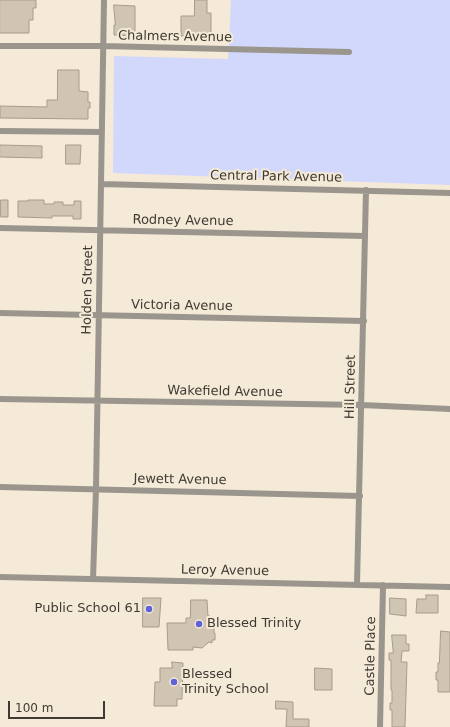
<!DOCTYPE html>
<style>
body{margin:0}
#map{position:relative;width:450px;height:727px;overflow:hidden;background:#f5ead7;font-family:"DejaVu Sans",sans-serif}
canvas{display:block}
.scale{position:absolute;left:8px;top:701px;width:97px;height:18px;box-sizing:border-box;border:2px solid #3f3a33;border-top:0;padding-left:5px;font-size:12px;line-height:14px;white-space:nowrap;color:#3f3a33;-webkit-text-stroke:3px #f5ead7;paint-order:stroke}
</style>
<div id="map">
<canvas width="450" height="727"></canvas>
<div class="scale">100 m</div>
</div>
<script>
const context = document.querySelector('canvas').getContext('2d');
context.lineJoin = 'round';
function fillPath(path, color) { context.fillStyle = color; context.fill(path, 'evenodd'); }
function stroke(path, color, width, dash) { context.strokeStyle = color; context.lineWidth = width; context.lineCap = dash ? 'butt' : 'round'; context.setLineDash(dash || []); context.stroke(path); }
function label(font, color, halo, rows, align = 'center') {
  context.font = font + ' "DejaVu Sans",sans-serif'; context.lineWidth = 4; context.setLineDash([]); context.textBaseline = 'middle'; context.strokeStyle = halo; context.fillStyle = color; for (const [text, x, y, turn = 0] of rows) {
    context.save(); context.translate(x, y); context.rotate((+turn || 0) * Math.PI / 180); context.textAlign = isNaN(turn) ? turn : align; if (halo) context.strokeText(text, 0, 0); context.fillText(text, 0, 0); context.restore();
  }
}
fillPath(new Path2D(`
 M231 0H450V185L113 173 114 56 228 59Z`), '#d2d8fb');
const building = new Path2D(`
 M0 0H36V8H33V20H29V33H0Z
 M195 0H207V13H211V33H198V36H181V16H194Z
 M114 5 135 6V36L114 35V25H115Z
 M58 70H79V91L88 92V102H90V108H88V119L0 118V106L47 107V100H57Z
 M0 145 42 146V158L0 157Z
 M66 145H81L80 164H66Z
 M1 200H8V217H1Z
 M28 200H44V204H54V202H63V205H74V201H81V219H73V216H52V218L18 217V201H28Z
 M426 595H438V613H416L417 599H426Z
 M143 598H161L159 627H143Z
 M390 598 406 599V616L390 614Z
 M191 600H207L208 616H210V619H214V633H215V640H212V643L209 642 202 648 193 647V650H168L167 623H186V618H190Z
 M441 631 450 632V692H438V680H436V672H438V663H439Z
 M392 635H406V644H409V651H402L401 662H407L405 727H392V710H390V703H392V690H391V660H389V653H393Z
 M172 662 183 663 182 699H177V706H154L155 682H160V668H172Z
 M315 668 332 669V690H315Z
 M276 701 293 702V719H309V727H286L287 709H276Z`);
fillPath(building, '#d0c4b2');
stroke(building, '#a79c8b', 1);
stroke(new Path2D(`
 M0 46H103L349 52
 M0 131 102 132
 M101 184 450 193
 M0 228 365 236
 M0 313 364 321
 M0 399 362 405 450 409
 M0 487 360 496
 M0 577 450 587
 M93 579 96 489 104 0
 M357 585 366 190
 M380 727 383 585`), '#9a958d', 6);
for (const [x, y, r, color] of [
 [149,609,4,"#5e61d9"],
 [199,624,4,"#5e61d9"],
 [174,682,4,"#5e61d9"]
]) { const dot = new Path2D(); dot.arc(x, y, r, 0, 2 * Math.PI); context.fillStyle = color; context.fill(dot); stroke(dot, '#f5ead7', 1.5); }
label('13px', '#3f3a33', '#f5ead7', [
 ["Chalmers Avenue",175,37,1],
 ["Central Park Avenue",276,177,1],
 ["Rodney Avenue",183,221,1],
 ["Holden Street",88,290,-89],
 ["Victoria Avenue",182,306,1],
 ["Hill Street",351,387,-89],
 ["Wakefield Avenue",225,392,1],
 ["Jewett Avenue",180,480,1],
 ["Leroy Avenue",225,571,1],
 ["Castle Place",371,656,-89]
]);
label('13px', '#3f3a33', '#f5ead7', [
 ["Public School 61",141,609,"right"],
 ["Blessed Trinity",207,624],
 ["Blessed",182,675],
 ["Trinity School",182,690]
], 'left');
</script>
